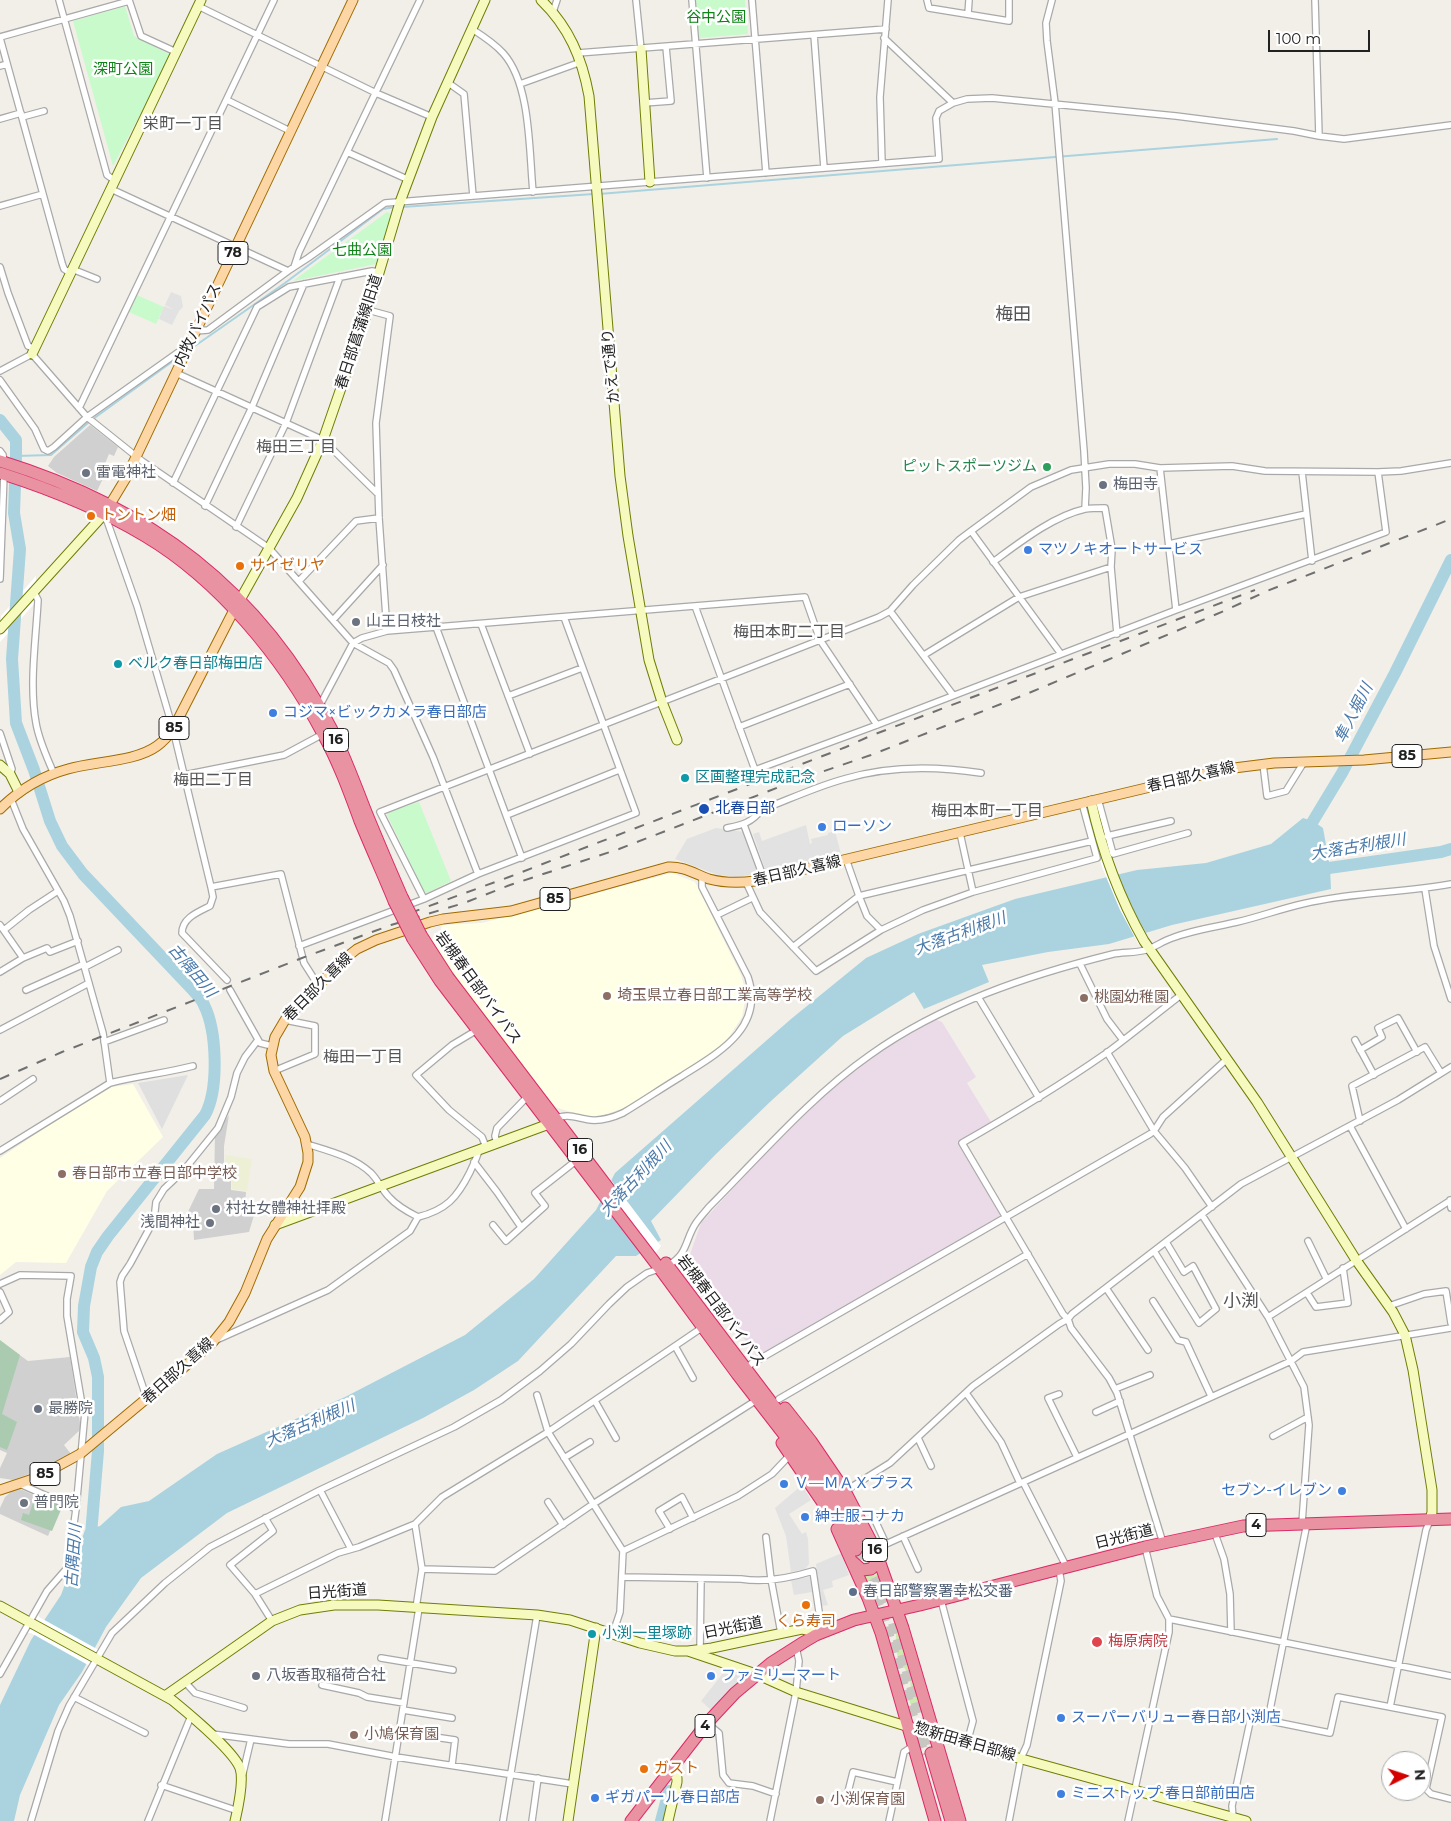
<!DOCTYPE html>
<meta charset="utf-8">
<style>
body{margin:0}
#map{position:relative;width:1451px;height:1821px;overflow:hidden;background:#f2efe9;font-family:Montserrat,sans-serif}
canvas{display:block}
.north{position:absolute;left:1381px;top:1751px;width:50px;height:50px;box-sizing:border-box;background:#fff;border:1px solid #a7a7a7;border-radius:50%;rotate:86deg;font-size:14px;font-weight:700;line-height:20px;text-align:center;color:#222}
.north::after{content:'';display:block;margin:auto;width:18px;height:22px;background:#d40000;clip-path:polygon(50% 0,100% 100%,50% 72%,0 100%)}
.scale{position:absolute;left:1268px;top:30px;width:102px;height:22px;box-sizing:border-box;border:2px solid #222;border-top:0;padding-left:6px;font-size:15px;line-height:18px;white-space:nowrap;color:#222;-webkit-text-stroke:4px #fff;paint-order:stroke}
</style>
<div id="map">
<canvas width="1451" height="1821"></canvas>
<div class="north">N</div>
<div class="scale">100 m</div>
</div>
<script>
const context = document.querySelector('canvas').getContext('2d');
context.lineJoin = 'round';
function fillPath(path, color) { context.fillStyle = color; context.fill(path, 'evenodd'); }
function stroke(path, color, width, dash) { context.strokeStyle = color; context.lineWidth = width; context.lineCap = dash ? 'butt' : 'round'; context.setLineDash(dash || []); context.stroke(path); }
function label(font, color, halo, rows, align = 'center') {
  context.font = font + ' Montserrat,"Noto Sans JP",sans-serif'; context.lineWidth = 5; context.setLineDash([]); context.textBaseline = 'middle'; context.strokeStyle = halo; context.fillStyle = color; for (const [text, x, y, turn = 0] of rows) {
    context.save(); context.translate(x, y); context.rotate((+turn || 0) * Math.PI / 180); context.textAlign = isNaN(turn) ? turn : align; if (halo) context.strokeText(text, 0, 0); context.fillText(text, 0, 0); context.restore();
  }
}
fillPath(new Path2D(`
 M188 1075 162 1129 138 1083Z`), '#e0dfdf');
fillPath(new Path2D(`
 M935 1019 942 1022 976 1077 967 1083 991 1122 957 1142 1002 1218 758 1357 687 1263 701 1223 767 1152 824 1095 868 1059Z`), '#ebdbe8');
fillPath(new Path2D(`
 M672 873 695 882 741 975 745 989V1001L742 1017 731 1034 721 1047 629 1106 598 1117 584 1116 555 1107 466 991 431 939 440 934 442 925 482 923Z
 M133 1084 163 1137 107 1191 66 1263 16 1262 0 1275V1158L75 1108 112 1087Z`), '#ffffe5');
fillPath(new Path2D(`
 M90 425 118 447 114 456 109 454 104 466 108 468 97 491 57 473 48 466 54 457Z
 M229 1115 224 1146V1172L231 1173V1190L246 1192 245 1204 257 1205 249 1232 194 1240 193 1220 186 1216 199 1189H214L215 1134Z
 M10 1348 28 1361 70 1357 81 1429 64 1445 71 1454 53 1465 13 1480 0 1478V1468L7 1453 0 1450V1368Z
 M20 1489 60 1507 48 1536 0 1514V1508L5 1497 13 1490Z`), '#d0d0d0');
fillPath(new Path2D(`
 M225 1155 252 1159 247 1191 232 1189V1173L225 1172Z`), '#eef0d5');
fillPath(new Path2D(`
 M878 1572 886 1593 871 1595 864 1576 875 1575Z
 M901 1630 923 1712C901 1705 913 1695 910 1680 909 1672 902 1666 899 1659 895 1651 896 1640 896 1631Z`), '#cdebb0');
fillPath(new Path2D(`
 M0 1340 20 1355 2 1414 17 1422 7 1450 0 1447Z
 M36 1494 63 1505 52 1531 21 1520 23 1513 29 1515Z`), '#aacbaf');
fillPath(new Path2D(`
 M696 0H745L748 34 699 38Z
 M125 6 134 36 171 55 113 166 73 21Z
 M387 212 392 214 376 264 293 281Z
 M137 295 164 307 156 324 129 312Z
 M419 802 451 881 427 893 424 891 387 815 388 812Z`), '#c8facc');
fillPath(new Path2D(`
 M171 292 181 296 183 307 179 311 172 325 159 319 164 306 174 310 165 305Z
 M806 825 810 844 812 843 811 839 828 835V833L835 831 841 854 766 872 753 834 759 832 762 841Z
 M716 828 745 832 758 874 736 877 718 875 675 859 687 839Z
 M802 1485 811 1500 789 1514 802 1534 806 1532 808 1539 809 1564 805 1569 791 1572 786 1536 775 1508Z
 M842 1553 849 1575 832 1581 833 1587 823 1590 828 1605 821 1606 816 1564Z
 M810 1577 812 1592 794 1595 791 1580Z
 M728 1667 740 1671 739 1682 711 1710 701 1701Z`), '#e2e2e2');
fillPath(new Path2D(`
 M1303 818 1313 821 1323 828 1330 867 1331 889 1172 925 1109 944 1048 952 982 965 989 982 924 1009 914 992 843 1036 771 1101 716 1154 651 1221 661 1240 636 1256H616L518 1361 474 1390 423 1418 227 1513 141 1578 106 1627 82 1672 59 1705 20 1795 14 1821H0V1705L31 1640 61 1595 85 1530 100 1526 121 1507 149 1501 217 1454 345 1397 465 1335 534 1279 596 1210 615 1173 791 1019 866 958 918 934 1015 899 1137 870 1206 863 1271 844Z`), '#aad3df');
fillPath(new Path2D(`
 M36 576 35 603 0 642 1 616Z
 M1099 815 1120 881 1138 919 1149 938 1139 945 1120 910 1102 867 1088 818Z
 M608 1176 661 1246 648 1263 594 1191Z
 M38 1612 39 1617 97 1649H100L89 1669 88 1665 31 1633H25Z`), '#fff');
stroke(new Path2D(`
 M599 194 1277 139
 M402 207 594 194
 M192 348 285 283 383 209 395 207
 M93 419 180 356
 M16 456 51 455 89 422`), '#aad3df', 2);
stroke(new Path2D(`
 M0 420 16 440V456L14 513 20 549 12 659 16 723 34 770 50 821 62 846 83 874 192 989C196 994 202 999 204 1005 217 1031 219 1089 205 1115L108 1236 97 1252 91 1267 84 1306 83 1332 94 1358 98 1377V1451L90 1546
 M1304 836 1342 773 1395 673 1451 560
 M1315 870 1441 852 1451 849
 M661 1821 669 1791`), '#aad3df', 12);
stroke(new Path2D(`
 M864 1546 890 1611 931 1753
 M856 1550 883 1617 924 1755`), '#c8c6c1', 11, [11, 5.5]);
const street = new Path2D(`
 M59 0 107 175 114 180
 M129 0 141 36 176 52
 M636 0 641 49
 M692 0 707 178
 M752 0 766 173
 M927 0 929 8 1009 21V0
 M1052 0 1046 23 1047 41 1055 103 1084 451 1086 488 1085 509
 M1315 0 1319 136
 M198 6 376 93 432 117
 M553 12 557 0
 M968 14 969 0
 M472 29C483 36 494 43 503 53 531 84 529 151 533 192
 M814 35 824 168
 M0 37 129 1
 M0 38 62 263 64 269 70 273
 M884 38 953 103
 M578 53 886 29
 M0 66 7 64
 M447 82 464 94 473 196
 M520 84 581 62
 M227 100 290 131
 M644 103 671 101 666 47
 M22 117 44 111
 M0 119 21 113
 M347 152 409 180
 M882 163 880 97 888 0
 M111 189 288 271
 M0 206 43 194
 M0 267 8 293 28 346 35 349
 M294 267 299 252 420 0
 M72 269 97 279
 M368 310 390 316 376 423 379 518 387 631
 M196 331 208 330 288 271 308 258 385 203 939 159 936 118 939 111 953 103 967 99 992 98 1176 116 1294 131 1319 136 1344 139 1451 125
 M0 371 32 354 87 417 142 461 269 548 353 643 389 663 394 670 433 757 478 874
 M176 373 323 440 378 494
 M0 380 35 429 44 449 48 451 54 447 87 417 180 351 187 350
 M79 408 274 0
 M0 451 3 455 4 463
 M1160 468 1176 610
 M1302 472 1312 561
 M173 483 257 307 289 287 372 271 379 272
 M205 506 252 407 304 284
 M105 515 137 606 173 729 211 887 213 897 210 906C198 912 182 918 182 933L227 980
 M236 527 286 423 340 277
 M971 531 1061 654
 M1169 544 1306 514
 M993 562C1019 543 1053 516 1085 509 1092 508 1099 508 1105 508L1112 549 1111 567 1117 634
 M0 579 4 475
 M299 581 356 521 379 518
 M34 592 38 600C36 639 29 685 36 723 39 741 47 757 54 774
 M695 606 755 770 877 725 1176 610 1386 532 1378 472
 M890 611 953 695
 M333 620 383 565
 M481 624 530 754
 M436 627 522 858
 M924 655 1019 597 1111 567
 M508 696 582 668
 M319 707 353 643 362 638 387 631 805 597 820 640 877 725
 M739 727 850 684
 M0 733 12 769 10 774
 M1263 764 1267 796 1286 791 1304 762
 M184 775 284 755 323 734
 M1098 799 1113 854 1188 833
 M507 815 619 770
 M744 825 764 879
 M727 828C741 825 752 823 761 810 788 800 815 787 844 779 887 766 936 766 981 773
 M1107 836 1171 821
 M846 859 859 896 867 916 881 930 923 910 973 892 960 833
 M746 882 760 912 816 971 881 930
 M211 887 281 874 304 963 318 985
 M1425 889 1434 946 1451 999
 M973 892 1097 858 1082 803
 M424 899 380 812 879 617 890 611 913 585 959 540 971 531 1031 487 1071 470 1109 464H1135L1160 468 1232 466 1265 471 1378 472 1401 471 1451 463
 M717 915 752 898
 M0 925 23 958
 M4 930 29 910 58 891
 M299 946 424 899 478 874 636 813 564 617
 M793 947 859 896 1092 841
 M1080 964 1107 1019 1123 1040
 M85 967 118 950
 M0 972 23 958 47 948 50 952 78 941
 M26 990 84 964
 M230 990 260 1043 272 1046
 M978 997 1039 1098
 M0 1030 89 983
 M477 1030 452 1045 416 1075 449 1110 482 1137 486 1147
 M1355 1040 1374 1075
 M104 1042 164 1020
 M1360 1050 1382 1037 1378 1028 1398 1018 1417 1052
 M1107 1052 1154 1131 1185 1168 1212 1207
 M274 1071 315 1054V1026L285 1020
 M110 1083C138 1076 166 1073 193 1066
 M0 1101 33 1079
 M555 1119C568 1112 578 1119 591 1120 603 1121 612 1118 623 1113 643 1101 662 1088 682 1076 718 1053 765 1028 748 977L702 887V876
 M1360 1121 1352 1086 1425 1047 1441 1073
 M1350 1126 1406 1229
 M497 1143 495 1136 497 1128 528 1096
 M307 1144C329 1151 354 1157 371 1173 378 1180 382 1190 389 1197 397 1206 408 1212 418 1217 446 1210 457 1198 470 1172 473 1165 477 1158 479 1150
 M0 1151 110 1083 103 1033 70 916 64 901 23 829 11 799
 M474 1162 497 1192 521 1227
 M1450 1200 1451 1208
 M256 1208 285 1210
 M1202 1215 1268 1317 1304 1387 1309 1425 1302 1523
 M493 1225 506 1241 545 1206 535 1193 577 1160
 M1308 1241 1326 1278
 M1154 1251 1199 1323 1216 1309 1193 1266 1184 1272 1166 1242
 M668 1265C688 1255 685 1239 696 1223 700 1217 705 1212 709 1207 761 1155 810 1097 870 1055 941 1004 1029 975 1113 954 1123 952 1135 953 1146 950 1155 947 1163 941 1172 938 1193 930 1216 927 1237 922 1259 917 1280 909 1302 904 1351 892 1402 893 1451 884
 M0 1284 20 1275 71 1276 67 1299V1316L81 1399 85 1412 76 1509
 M1106 1288 1148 1350
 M0 1292 9 1312 0 1320
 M1307 1293 1316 1307 1348 1303 1343 1268
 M1153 1301 1178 1340 1186 1342 1211 1396
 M1389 1306 1424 1294 1446 1291 1451 1323
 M1268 1317 1451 1200
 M214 1341 328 1290 410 1231 418 1217
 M675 1346 693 1378
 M751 1364 1150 1134 1154 1131 1163 1117 1227 1059
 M1115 1389 1150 1375
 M966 1393 1001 1442 1020 1483
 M1059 1394 1048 1398 1077 1457
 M537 1395 548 1432 623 1551 620 1612 613 1633
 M147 1399 124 1331 120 1282 122 1276 130 1264 154 1220 156 1202 164 1189 184 1170 218 1128 231 1097 237 1073 245 1057 258 1040
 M779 1399 1028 1254
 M595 1401 616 1438
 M1096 1412 1120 1401
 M1273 1436 1308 1417
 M918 1438 931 1466
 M564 1458 590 1442
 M1023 1482 1066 1566
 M320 1490 351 1549
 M845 1491 890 1463 973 1386 1059 1324 1068 1319 1072 1314 1241 1184 1398 1100 1451 1067
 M548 1502 563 1525
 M873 1516 886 1544
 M265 1518 273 1531 230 1565 255 1594 272 1621
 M415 1524 422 1569 416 1608
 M670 1529 659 1511 682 1497 693 1518
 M1214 1531 1224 1559 1230 1594 1231 1632
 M903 1536 918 1569
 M766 1537 771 1579 781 1633
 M1163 1543 1117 1393 1109 1378 1071 1328 1068 1319 1063 1314 962 1143C1011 1115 1059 1086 1105 1054 1131 1035 1156 1014 1181 995
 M875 1549 1291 1361 1303 1352 1451 1328
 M623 1551 738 1496 772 1474 790 1455
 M422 1569 495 1571 593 1504 752 1403
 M622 1577 741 1579C765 1583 790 1578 813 1571L821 1625 824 1632
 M255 1594 338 1553 359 1547 415 1524 442 1497 548 1432 703 1327
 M941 1600 973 1721 967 1743
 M1169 1619 1451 1676
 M700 1650 701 1579
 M381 1658 453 1670
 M0 1674 47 1591 68 1567 76 1509 20 1484
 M185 1682 195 1693 244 1708
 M322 1685 359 1693 367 1697 404 1703
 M74 1697 145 1733
 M1390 1707 1426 1530 1430 1520
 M403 1710 452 1718
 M1268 1720 1307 1523
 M707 1723 719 1733 723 1775 729 1783 753 1786 776 1794
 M400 1732 455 1740 452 1765
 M212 1734 289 1744H328L396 1757 573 1784
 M243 1773 251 1739
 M161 1785 238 1811
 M893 1801 848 1792 853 1772 897 1782
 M1233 1817 1232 1806 1251 1717 1330 1733 1338 1697 1442 1717 1426 1789 1431 1794 1451 1799
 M31 1821 58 1731 69 1706 112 1633 165 1583 210 1547 320 1490 454 1427 501 1400 540 1371 571 1344 609 1304 627 1287 647 1273 659 1269
 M148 1821 191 1716
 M385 1821 419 1608
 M503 1821 537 1615
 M532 1821 538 1778
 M770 1821 796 1692 799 1661 796 1647
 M889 1821 904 1752 913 1746
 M1009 1821 1021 1758 1027 1745 1061 1581 1059 1569
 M1128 1821 1169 1632V1619L1157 1596 1145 1547`);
const secondary = new Path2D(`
 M541 0C569 27 582 58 589 96L620 476 628 536 649 660 662 702 677 740
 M641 49 650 182
 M32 354 201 0
 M240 600 297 498 323 440 368 310 400 202 432 117 485 0
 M0 629 105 513
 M0 765 10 774 19 792
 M1091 801C1102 851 1119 897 1144 941L1257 1102 1356 1260 1393 1312 1405 1335 1413 1370 1432 1490V1512L1430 1520
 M275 1225 549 1124
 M0 1606 172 1700C189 1714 232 1749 240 1768 244 1780 238 1808 235 1821
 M688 1651 756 1674 796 1692 935 1735 1246 1821
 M165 1696 272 1621 300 1610 334 1605H378L537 1615 570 1620 640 1643 675 1651H688L712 1648 802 1629 807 1630 816 1635
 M568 1821 596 1628
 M668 1821 677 1782V1778L671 1770`);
const primary = new Path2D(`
 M106 511 126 478 353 0
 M0 809C19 790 42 776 68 769 95 761 135 762 157 746 164 741 169 735 173 729L236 606
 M0 1490 36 1478 80 1454 182 1369 213 1342 229 1322 245 1293 267 1239 300 1187 308 1162V1153L305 1137 274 1071 271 1055 275 1037 285 1020 343 960 357 949 376 940 430 922 443 919 511 911 668 867C683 866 695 874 709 879 724 883 740 883 755 881L1226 769 1274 763 1364 760 1451 752`);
const highway = new Path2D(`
 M0 461C149 507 260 589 332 730 344 755 354 781 364 807 376 837 389 867 402 897
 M0 473C50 489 100 509 145 536 219 580 283 658 323 734 338 761 349 791 360 821 371 848 383 874 394 901
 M421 935 448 977 609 1189
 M413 939 440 981 660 1269 737 1374 799 1454 823 1488 856 1550
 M666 1263 781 1415 826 1477 864 1546
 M785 1408 811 1441 845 1491 875 1549 903 1628 960 1821
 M782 1443 825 1506
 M837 1529 868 1598 881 1633 935 1821
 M853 1562 862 1570 871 1569 876 1564V1554
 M931 1753 951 1821
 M631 1821 707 1723 735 1693 771 1663 804 1642 816 1635 854 1620 920 1605 1145 1547 1243 1526 1451 1519`);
stroke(street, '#a9a9a9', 8);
stroke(secondary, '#707d05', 11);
stroke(primary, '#a06b00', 11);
stroke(highway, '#dc2a67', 13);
stroke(street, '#fff', 5.5);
stroke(secondary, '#f7fabf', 9);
stroke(primary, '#fcd6a4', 9);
stroke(highway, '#e892a2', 11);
stroke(new Path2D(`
 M410 913 509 877 846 747 870 736 1255 590
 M0 1079 62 1052 302 958 391 925 464 903 510 885 619 849 792 782 871 755 1024 695 1224 611 1267 591 1451 519`), '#707070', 2, [10, 10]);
const highwayBridge = new Path2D(`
 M402 897 421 935
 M394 901 413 939`);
stroke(highwayBridge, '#dc2a67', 13, []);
stroke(highwayBridge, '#e892a2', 11);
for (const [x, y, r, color] of [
 [1047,467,5,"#2e9e5b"],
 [86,473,5,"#6b7280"],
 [1103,485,5,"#6b7280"],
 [91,516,5,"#e8710a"],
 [1028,550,5,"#3f7fe0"],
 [240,566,5,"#e8710a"],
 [356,622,5,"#6b7280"],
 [118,664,5,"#0f9aa8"],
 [273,713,5,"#3f7fe0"],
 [685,778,5,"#0f9aa8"],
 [704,809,6,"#1a4fb4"],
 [822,827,5,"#3f7fe0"],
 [607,996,5,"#8d6e63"],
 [1084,998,5,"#8d6e63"],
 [62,1174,5,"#8d6e63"],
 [216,1209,5,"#6b7280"],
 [210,1223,5,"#6b7280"],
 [38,1409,5,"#6b7280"],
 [784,1484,5,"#3f7fe0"],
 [1342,1491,5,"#3f7fe0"],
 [24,1503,5,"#6b7280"],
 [805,1517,5,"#3f7fe0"],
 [853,1592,5,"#5c6f8a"],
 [806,1605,5,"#e8710a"],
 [592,1634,5,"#0f9aa8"],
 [1097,1642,6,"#e0444e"],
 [256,1676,5,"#6b7280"],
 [711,1676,5,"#3f7fe0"],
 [1061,1718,5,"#3f7fe0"],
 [354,1735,5,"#8d6e63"],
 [644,1769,5,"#e8710a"],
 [1061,1794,5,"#3f7fe0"],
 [595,1798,5,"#3f7fe0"],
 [820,1800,5,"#8d6e63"]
]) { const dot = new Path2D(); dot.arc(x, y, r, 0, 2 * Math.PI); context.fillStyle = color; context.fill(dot); stroke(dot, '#fff', 2); }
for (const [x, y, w] of [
 [233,253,30],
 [174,728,30],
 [336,740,25],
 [1407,756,30],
 [555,899,30],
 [580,1150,25],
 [45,1474,30],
 [1256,1525,20],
 [875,1550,25],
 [705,1726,20]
]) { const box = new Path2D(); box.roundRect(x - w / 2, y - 11.5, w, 23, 4); context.fillStyle = '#fff'; context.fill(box); stroke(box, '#222', 1); }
label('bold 14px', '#222', null, [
 ["78",233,253],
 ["85",174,728],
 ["16",336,740],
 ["85",1407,756],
 ["85",555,899],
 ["16",580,1150],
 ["85",45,1474],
 ["4",1256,1525],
 ["16",875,1550],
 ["4",705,1726]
]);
label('15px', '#0c8416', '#fff', [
 ["谷中公園",716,18],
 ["深町公園",123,70],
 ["七曲公園",362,251]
]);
label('15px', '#222', '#fff', [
 ["内牧バイパス",198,325,-65],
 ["春日部菖蒲線旧道",359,332,-72],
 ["かえで通り",611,366,-95],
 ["春日部久喜線",1191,777,-13],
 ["春日部久喜線",797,871,-13],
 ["春日部久喜線",318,987,-45],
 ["岩槻春日部バイパス",478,988,54],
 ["岩槻春日部バイパス",721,1311,53],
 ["春日部久喜線",178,1371,-42],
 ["日光街道",1124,1537,-14],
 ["日光街道",337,1592,-4],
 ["日光街道",733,1628,-11],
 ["惣新田春日部線",965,1742,16]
]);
label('15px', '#27864d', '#fff', [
 ["ピットスポーツジム",1037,467]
], 'right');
label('15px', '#5b616d', '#fff', [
 ["雷電神社",96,473],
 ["梅田寺",1113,485],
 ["山王日枝社",366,622],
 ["村社女體神社拝殿",226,1209],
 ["浅間神社",200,1223,"right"],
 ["最勝院",48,1409],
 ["普門院",34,1503],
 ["八坂香取稲荷合社",266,1676]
], 'left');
label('15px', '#c56008', '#fff', [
 ["トントン畑",101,516],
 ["サイゼリヤ",250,566],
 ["くら寿司",806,1622,"center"],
 ["ガスト",654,1769]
], 'left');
label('15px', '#366cbe', '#fff', [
 ["マツノキオートサービス",1038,550],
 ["コジマ×ビックカメラ春日部店",283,713],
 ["ローソン",832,827],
 ["Ｖ―ＭＡＸプラス",794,1484],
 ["セブン-イレブン",1332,1491,"right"],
 ["紳士服コナカ",815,1517],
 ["ファミリーマート",721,1676],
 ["スーパーバリュー春日部小渕店",1071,1718],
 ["ミニストップ 春日部前田店",1071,1794],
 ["ギガパール春日部店",605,1798]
], 'left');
label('15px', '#0d838f', '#fff', [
 ["ベルク春日部梅田店",128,664],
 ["区画整理完成記念",695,778],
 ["小渕一里塚跡",602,1634]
], 'left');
label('15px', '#164399', '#fff', [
 ["北春日部",715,809]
], 'left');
label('15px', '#785e54', '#fff', [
 ["埼玉県立春日部工業高等学校",617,996],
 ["桃園幼稚園",1094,998],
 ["春日部市立春日部中学校",72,1174],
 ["小鳩保育園",364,1735],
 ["小渕保育園",830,1800]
], 'left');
label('15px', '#4e5e75', '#fff', [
 ["春日部警察署幸松交番",863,1592]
], 'left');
label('15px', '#be3a42', '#fff', [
 ["梅原病院",1108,1642]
], 'left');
label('16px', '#555', '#fff', [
 ["栄町一丁目",183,124],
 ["梅田三丁目",296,447],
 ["梅田本町二丁目",789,632],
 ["梅田二丁目",213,780],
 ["梅田本町一丁目",987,811],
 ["梅田一丁目",363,1057]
]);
label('italic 16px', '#4a7aab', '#fff', [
 ["隼人堀川",1354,713,-63],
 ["大落古利根川",1358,847,-9],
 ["大落古利根川",960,934,-20],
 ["古隅田川",192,971,50],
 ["大落古利根川",636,1179,-47],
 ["大落古利根川",310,1424,-23],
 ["古隅田川",74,1556,-86]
]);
label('18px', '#555', '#fff', [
 ["梅田",1013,315],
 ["小渕",1241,1302]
]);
</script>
